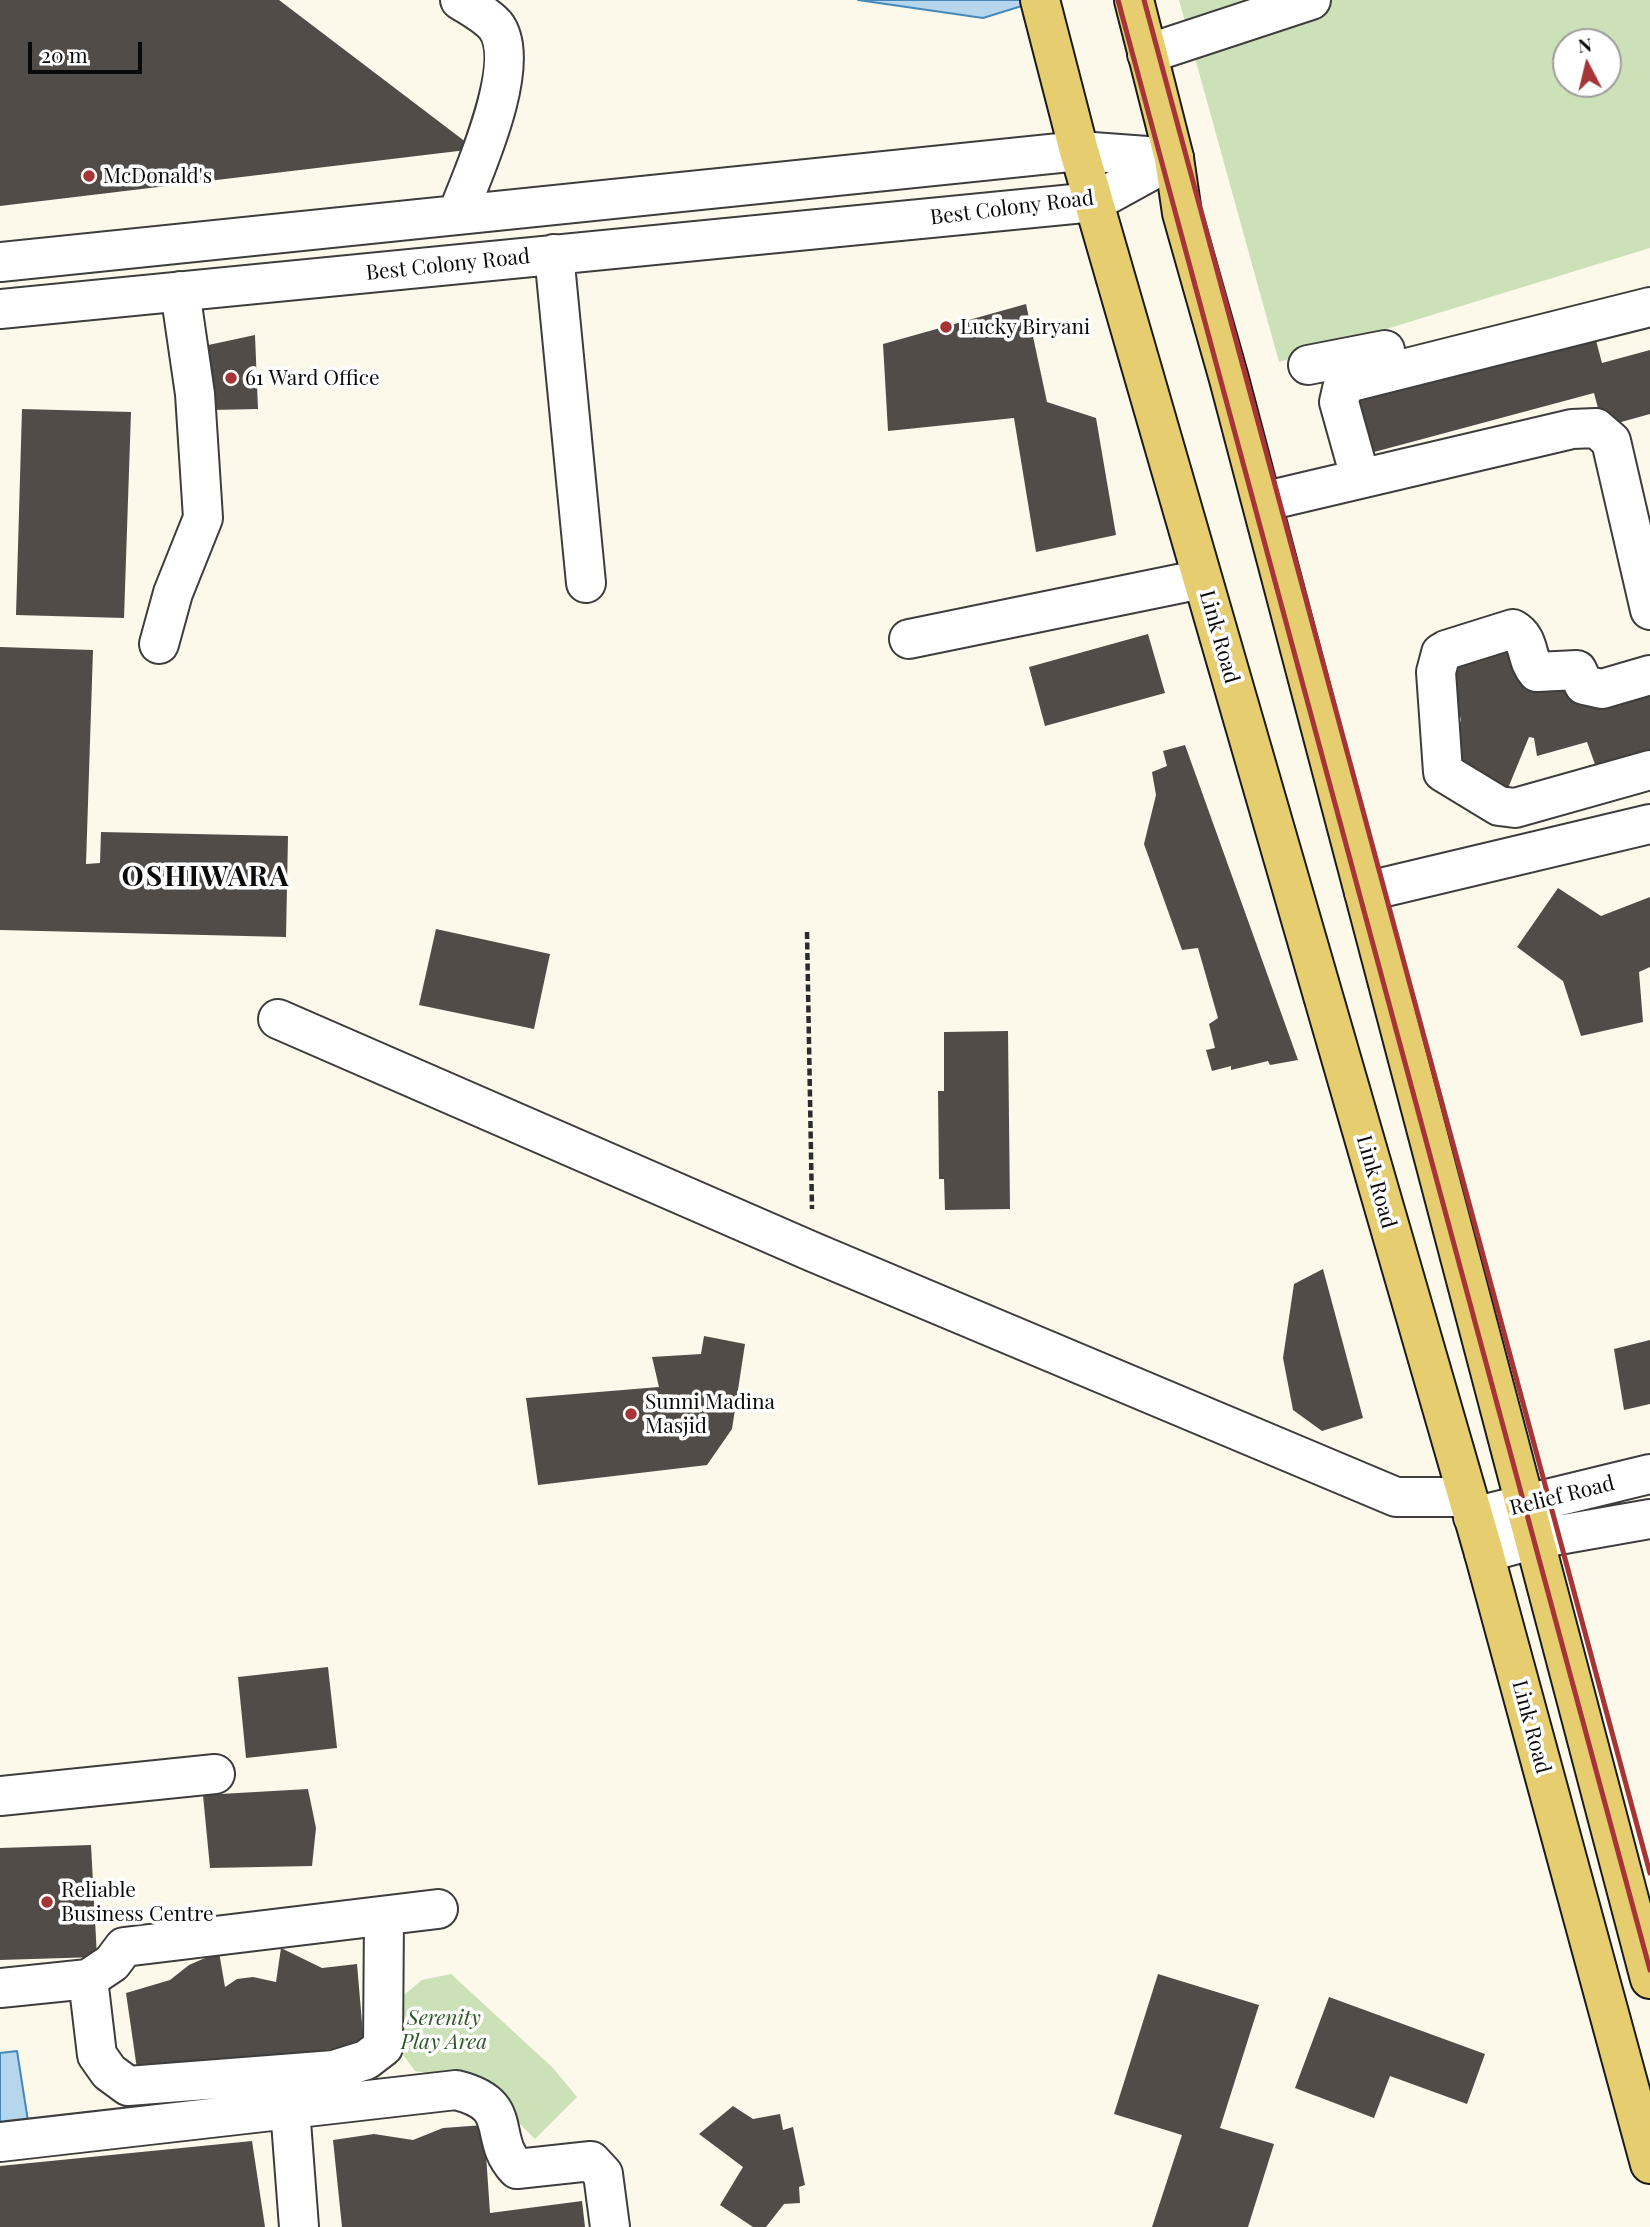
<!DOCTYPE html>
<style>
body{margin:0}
#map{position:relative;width:1650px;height:2227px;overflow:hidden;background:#fcf9ea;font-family:"Playfair Display",serif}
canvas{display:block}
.north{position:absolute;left:1552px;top:28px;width:70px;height:70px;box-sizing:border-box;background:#fff;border:2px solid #9d9d9d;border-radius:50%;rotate:353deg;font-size:19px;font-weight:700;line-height:28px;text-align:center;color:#0a0a0a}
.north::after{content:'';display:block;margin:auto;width:24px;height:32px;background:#a63537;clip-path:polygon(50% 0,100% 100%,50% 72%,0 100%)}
.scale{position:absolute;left:28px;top:42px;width:114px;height:32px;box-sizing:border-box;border:4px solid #0a0a0a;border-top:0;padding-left:9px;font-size:21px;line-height:24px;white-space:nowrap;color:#0a0a0a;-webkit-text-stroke:5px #fff;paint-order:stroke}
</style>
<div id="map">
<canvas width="1650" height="2227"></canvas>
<div class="north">N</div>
<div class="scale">20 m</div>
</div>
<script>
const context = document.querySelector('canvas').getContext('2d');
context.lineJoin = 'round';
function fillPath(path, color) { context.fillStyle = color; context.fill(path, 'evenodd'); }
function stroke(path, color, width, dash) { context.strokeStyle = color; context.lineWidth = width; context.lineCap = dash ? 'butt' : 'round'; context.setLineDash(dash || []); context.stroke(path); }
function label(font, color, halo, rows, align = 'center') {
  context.font = font + ' "Playfair Display",serif'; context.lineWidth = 7; context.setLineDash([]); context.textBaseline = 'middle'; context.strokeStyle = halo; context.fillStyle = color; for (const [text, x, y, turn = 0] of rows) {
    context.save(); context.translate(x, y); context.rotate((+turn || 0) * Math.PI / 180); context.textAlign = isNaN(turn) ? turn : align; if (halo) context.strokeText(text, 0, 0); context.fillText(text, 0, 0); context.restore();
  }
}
fillPath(new Path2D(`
 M1179 0H1650V248L1279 362ZM1566 42H1608V84H1566Z
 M451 1974 553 2068 577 2097 535 2139 477 2081 415 2071 398 2048 404 1995 422 1980Z`), '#cce1b8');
const water = new Path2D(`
 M858 0H1041L983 18Z
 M17 2051 28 2121 0 2126V2053Z`);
fillPath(water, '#b5d6ed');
stroke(water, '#4688ba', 2);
fillPath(new Path2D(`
 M0 0H279L475 149 0 206Z
 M1026 304 1047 402 1096 418 1116 535 1036 552 1014 418 888 431 883 344Z
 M1593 329 1602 363 1650 350V414L1603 427 1594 393 1363 455 1346 395Z
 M255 335 258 409 211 410 199 347Z
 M22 409 131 412 124 618 16 615Z
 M1148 634 1165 693 1045 726 1029 667Z
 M1510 640 1526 690 1572 679 1581 706 1650 686V755L1597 770 1587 742 1537 756 1534 738 1529 737 1504 798 1447 767 1461 720 1447 664Z
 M0 647 93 650 86 864 100 863 101 832 288 836 286 937 0 930Z
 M1185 745 1298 1060 1270 1065 1268 1061 1231 1070V1066L1212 1071 1206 1050 1215 1048 1209 1024 1218 1018 1198 948 1182 950 1144 844 1156 795 1152 772 1167 766 1163 751Z
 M1558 888 1601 916 1650 897V967L1639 972 1643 1022 1581 1036 1563 981 1517 947Z
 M436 929 550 954 534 1029 419 1005Z
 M1008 1031 1010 1209 945 1210 944 1179H939L938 1091H944V1032Z
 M1323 1269 1363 1418 1322 1431 1293 1410 1283 1358 1294 1284Z
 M704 1336 745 1344 732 1429 707 1465 538 1485 526 1398 659 1387 652 1357 701 1354Z
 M1650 1340V1404L1624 1410 1614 1349Z
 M328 1667 337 1748 246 1758 238 1677Z
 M308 1789 316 1828 312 1866 210 1868 203 1795Z
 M91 1845 97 1957 0 1960V1848Z
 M281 1948 322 1968 357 1964 364 2046 137 2069 126 1993 170 1980 189 1965 219 1952 225 1987 237 1979 253 1977 276 1982Z
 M1158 1974 1259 2005 1220 2128 1274 2144 1248 2227H1152L1182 2135 1114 2114Z
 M1329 1997 1485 2054 1467 2104 1390 2076 1374 2118 1295 2088Z
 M733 2106 753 2119 780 2114 783 2130 793 2127 805 2185 799 2187 800 2203 784 2204 766 2227H753L720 2205 743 2167 699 2134Z
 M484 2125 490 2213 582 2201 585 2227H342L333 2140 374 2134 413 2140 443 2128Z
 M252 2141 265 2227H0V2166Z`), '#514c48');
const minor = new Path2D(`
 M1147 54 1311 0
 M457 215C472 176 525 62 495 25 486 15 471 7 460 0
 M554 254 586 583
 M0 262 1079 151 1174 158
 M0 309 1094 202 1174 158
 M1308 365 1385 350
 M1360 477 1339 402 1342 389 1351 382 1650 307
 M1262 502 1572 429 1596 428 1611 441 1650 610
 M909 639 1202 579
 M159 644 173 593 203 518 195 394 180 291
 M1650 675 1602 689 1584 685 1577 670 1537 672C1525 659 1531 639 1513 629L1446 650 1441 653 1436 672 1443 772 1499 806 1515 808 1650 770
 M1364 892 1650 824
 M278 1019 813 1252 1396 1497H1467
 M1473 1517 1650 1474
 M1484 1553 1536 1539 1650 1519
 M0 1796 215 1774
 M88 1979 97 2055 109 2072 128 2086 334 2070 366 2060 383 2047 384 1916
 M0 1988 88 1979 112 1963 124 1947 438 1909
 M288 2082 299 2227
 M0 2142 456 2090C517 2105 486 2136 517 2169L591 2161 603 2174 610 2227`);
const major = new Path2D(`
 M1040 0 1079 151 1484 1553 1650 2164
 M1134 0 1174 158 1182 213 1229 379 1650 1979`);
stroke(minor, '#3d3d3d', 42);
stroke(major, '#1b1b1b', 42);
stroke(new Path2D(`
 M807 932 812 1209`), '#2c2c2c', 4.5, [7, 3.5]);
stroke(minor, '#fff', 38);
stroke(major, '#e6cd70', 38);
stroke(new Path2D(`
 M1118 0 1650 1970
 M1144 0 1650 1873`), '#a63537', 5);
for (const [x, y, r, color] of [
 [89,176,7,"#a63537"],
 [946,327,7,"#a63537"],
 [231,378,7,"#a63537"],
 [631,1414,7,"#a63537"],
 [47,1902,7,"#a63537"]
]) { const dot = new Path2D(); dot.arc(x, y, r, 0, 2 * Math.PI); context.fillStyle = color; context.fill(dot); stroke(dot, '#fff', 2.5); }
label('21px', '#0a0a0a', '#fff', [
 ["McDonald's",103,176],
 ["Lucky Biryani",960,327],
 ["61 Ward Office",245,378],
 ["Sunni Madina",645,1402],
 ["Masjid",645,1426],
 ["Reliable",61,1890],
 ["Business Centre",61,1914]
], 'left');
label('21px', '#0a0a0a', '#fff', [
 ["Best Colony Road",1012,208,-7],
 ["Best Colony Road",448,265,-6],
 ["Link Road",1219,637,74],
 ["Link Road",1376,1182,74],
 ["Relief Road",1562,1496,-14],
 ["Link Road",1531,1727,75]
]);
label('italic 21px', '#2d5824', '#fff', [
 ["Serenity",444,2018],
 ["Play Area",444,2042]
]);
context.letterSpacing = '2px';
label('bold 28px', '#0a0a0a', '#fff', [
 ["OSHIWARA",206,877]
]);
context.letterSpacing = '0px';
</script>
